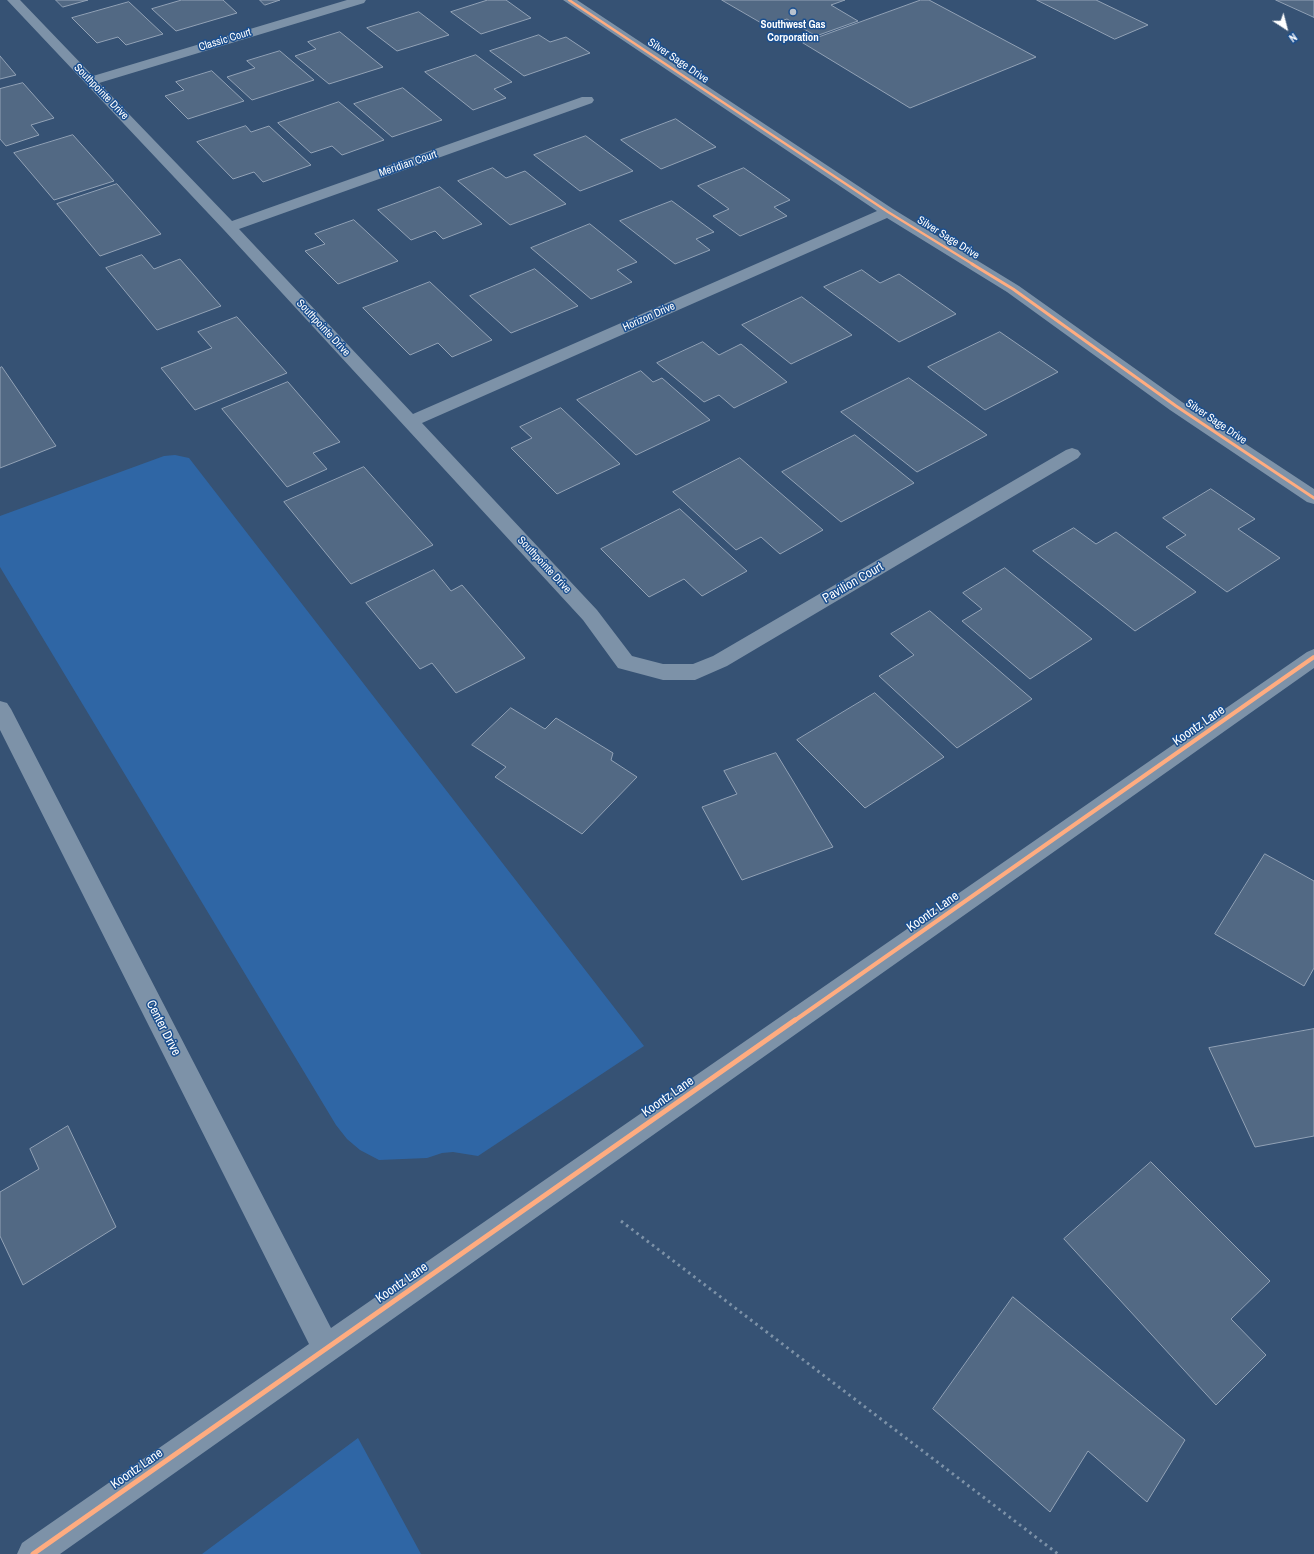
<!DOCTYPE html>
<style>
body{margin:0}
#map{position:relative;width:1314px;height:1554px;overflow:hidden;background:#365274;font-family:"Archivo Narrow",sans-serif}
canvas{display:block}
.north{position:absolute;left:1266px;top:8px;width:40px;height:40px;-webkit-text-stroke:3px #1b4f8f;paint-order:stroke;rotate:144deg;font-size:11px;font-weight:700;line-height:16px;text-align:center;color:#fff}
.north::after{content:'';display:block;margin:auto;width:14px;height:18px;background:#fff;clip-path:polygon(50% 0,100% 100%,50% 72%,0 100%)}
</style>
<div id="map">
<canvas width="1314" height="1554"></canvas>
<div class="north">N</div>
</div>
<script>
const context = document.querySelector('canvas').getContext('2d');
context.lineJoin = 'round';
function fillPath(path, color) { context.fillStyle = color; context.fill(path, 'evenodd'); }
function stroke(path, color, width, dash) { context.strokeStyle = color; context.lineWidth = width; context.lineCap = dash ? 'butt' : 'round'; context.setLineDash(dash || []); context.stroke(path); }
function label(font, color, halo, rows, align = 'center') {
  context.font = font + ' "Archivo Narrow",sans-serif'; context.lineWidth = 3; context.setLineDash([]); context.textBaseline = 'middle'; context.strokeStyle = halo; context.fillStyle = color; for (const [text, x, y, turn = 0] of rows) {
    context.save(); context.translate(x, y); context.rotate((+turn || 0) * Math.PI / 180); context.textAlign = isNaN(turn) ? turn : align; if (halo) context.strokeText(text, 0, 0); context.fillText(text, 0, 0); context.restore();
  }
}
fillPath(new Path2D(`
 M175 455 189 458 644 1046 478 1156 453 1152 442 1153 427 1158 379 1160 360 1150 347 1139 336 1125 0 567V516L164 456Z
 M358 1438 421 1554H202Z`), '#2f66a5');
const building = new Path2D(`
 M56 0H88L63 7Z
 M182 0H223L237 13 176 31 152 9Z
 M260 0H280L265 5Z
 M488 0H506L531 18 481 34 451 12Z
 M722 0H845L831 5 858 21 816 36 787 19 767 26Z
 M921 0H929L1036 57 910 108 803 43Z
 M1037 0H1096L1148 25 1115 39Z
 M1276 0H1314V17Z
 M129 2 163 34 126 45 118 37 97 43 72 18Z
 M419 12 449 35 397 51 367 28Z
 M340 32 383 67 329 84 295 56 316 49 308 42Z
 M539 35 550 42 566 37 590 53 524 76 490 51Z
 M280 51 314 80 252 100 227 77 255 68 247 61Z
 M476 55 512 82 494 89 506 98 473 110 425 72Z
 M0 56 16 75 0 79Z
 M212 71 244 101 188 119 165 96 184 90 176 82Z
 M23 83 54 118 31 125 39 135 6 146 0 139V89Z
 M403 88 442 120 392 137 354 104Z
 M339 102 384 140 342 155 332 146 311 153 278 123Z
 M676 119 716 147 661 169 621 140Z
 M246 126 251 132 269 126 311 165 263 182 254 172 233 179 197 142Z
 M73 135 114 181 54 200 14 153Z
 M586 136 633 171 580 191 534 155Z
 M493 168 506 178 525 171 566 204 510 225 458 181Z
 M744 168 790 200 774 207 787 216 740 236 713 216 729 209 698 186Z
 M117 184 161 234 100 256 57 204Z
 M440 187 482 224 443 239 435 231 411 240 378 210Z
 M672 201 714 232 696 239 710 250 675 264 620 221Z
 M354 220 398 261 338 284 305 251 325 244 315 234Z
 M590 224 637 262 617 270 632 282 591 299 531 248Z
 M142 255 154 269 180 259 221 306 157 330 106 268Z
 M535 269 578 306 511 333 470 296Z
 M862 270 880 283 899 274 956 314 899 342 824 287Z
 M430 282 492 340 452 357 438 343 410 355 363 308Z
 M802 297 852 335 791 364 742 325Z
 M237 317 287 373 195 410 161 368 212 348 198 332Z
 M1000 332 1058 372 985 410 928 367Z
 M703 342 719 355 741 344 787 382 734 408 719 395 704 402 657 363Z
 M2 367 56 446 0 468V368Z
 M641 371 653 382 662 378 710 420 636 455 577 400Z
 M909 378 987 435 917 472 841 412Z
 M288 382 340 442 313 453 327 469 287 487 222 409Z
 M561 408 620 464 557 494 511 448 532 438 520 427Z
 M855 435 914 483 841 522 782 472Z
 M740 458 823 530 780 554 761 537 736 550 673 492Z
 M364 467 433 545 351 584 284 502Z
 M1211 489 1255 519 1238 529 1280 558 1227 592 1166 547 1186 535 1163 518Z
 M680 509 747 571 702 596 684 579 649 597 601 549Z
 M1074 528 1096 544 1116 532 1196 592 1135 631 1033 551Z
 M1005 568 1092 639 1030 679 962 621 982 609 963 593Z
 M434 570 451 591 462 585 525 658 456 693 432 663 420 669 366 603Z
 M930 611 1032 699 957 748 879 676 914 655 891 634Z
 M875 693 944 757 865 808 797 740Z
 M511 708 545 729 556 718 613 753 611 760 637 777 582 834 495 777 506 767 472 745Z
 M776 753 833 847 742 880 702 807 737 794 724 771Z
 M1265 854 1314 881V968L1304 986 1215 934Z
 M1314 1029V1136L1255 1147 1209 1048Z
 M68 1126 116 1227 23 1285 0 1236V1192L39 1169 30 1149Z
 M1151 1162 1270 1281 1231 1319 1266 1355 1216 1405 1064 1239Z
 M1013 1297 1185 1440 1147 1502 1088 1451 1050 1512 933 1409Z`);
fillPath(building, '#526984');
stroke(building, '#92a2b6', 1);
stroke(new Path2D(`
 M621 1221 1058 1554`), '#7d92a8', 3, [2.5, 4]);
fillPath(new Path2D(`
 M7 0H20L93 76 347 0H366L364 3 99 83 232 221 582 97H592L594 100 592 103 239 229 413 414 877 211 563 0H577L893 209 1019 286 1182 402 1314 489V504L1307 502 1170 410 1007 292 887 218 422 423 597 610 632 656 663 664H693L713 656 1066 450 1072 448 1078 450 1081 454 1078 458 727 666 695 680H663L618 668 583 620 224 230Z
 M1314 649V668L60 1554H17L22 1543 309 1344 0 730V701L7 703 11 709 331 1328 1307 652Z`), '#7d92a8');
stroke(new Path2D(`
 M569 0 888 212 974 265`), '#ffac80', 2.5);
stroke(new Path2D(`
 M972 264 1013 289 1176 406 1314 498`), '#ffac80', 3);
stroke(new Path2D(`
 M794 1021 1314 657`), '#ffac80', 4);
stroke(new Path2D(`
 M33 1554 795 1020`), '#ffac80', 5);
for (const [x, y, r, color] of [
 [793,12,4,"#b9c2ce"]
]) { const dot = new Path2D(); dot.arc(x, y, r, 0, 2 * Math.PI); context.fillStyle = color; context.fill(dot); stroke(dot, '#1b4f8f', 1.5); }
label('bold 11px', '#fff', '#1b4f8f', [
 ["Southwest Gas",793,25],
 ["Corporation",793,38]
]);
label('11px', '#fff', '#1b4f8f', [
 ["Classic Court",225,40,-17],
 ["Silver Sage Drive",678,61,34],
 ["Southpointe Drive",101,92,46],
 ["Meridian Court",408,164,-19],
 ["Silver Sage Drive",948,238,32],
 ["Horizon Drive",649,317,-24],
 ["Southpointe Drive",323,328,47],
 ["Silver Sage Drive",1216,422,34],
 ["Southpointe Drive",544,565,47]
]);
label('13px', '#fff', '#1b4f8f', [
 ["Pavilion Court",853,583,-30],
 ["Koontz Lane",1199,726,-35],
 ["Koontz Lane",933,912,-35],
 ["Center Drive",163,1028,63],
 ["Koontz Lane",668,1097,-35],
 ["Koontz Lane",402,1283,-35],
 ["Koontz Lane",137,1469,-35]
]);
</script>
